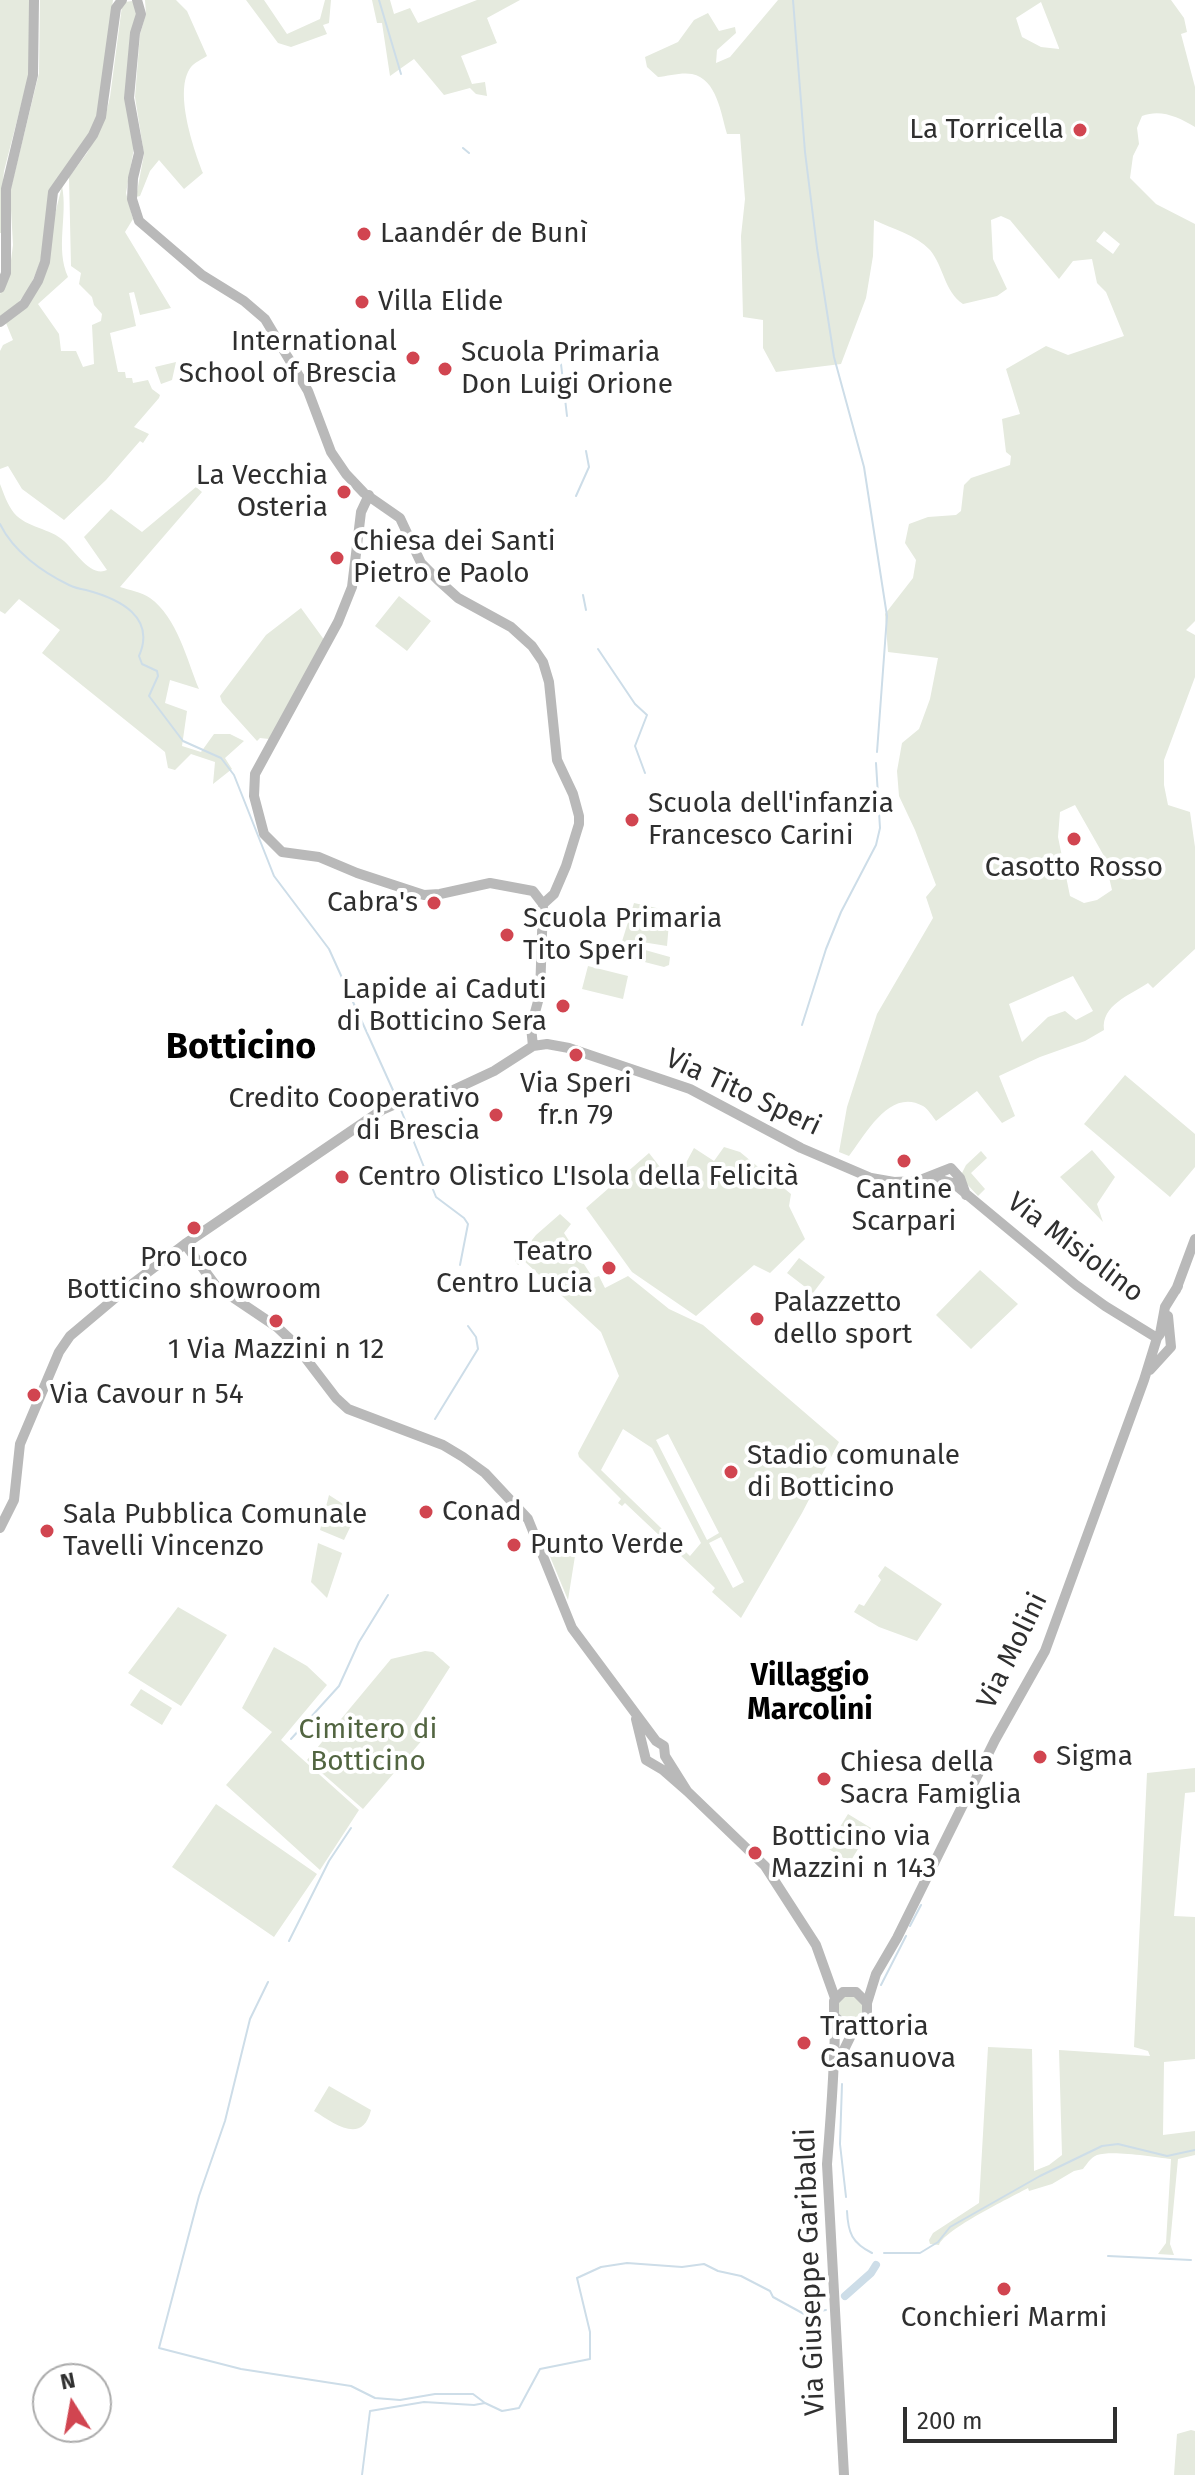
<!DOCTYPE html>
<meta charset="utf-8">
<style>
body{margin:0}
#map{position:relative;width:1195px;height:2475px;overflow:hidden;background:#fff;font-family:"Fira Sans",sans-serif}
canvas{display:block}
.north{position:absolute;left:32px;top:2363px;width:80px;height:80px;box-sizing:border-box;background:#fff;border:2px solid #acacac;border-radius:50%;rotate:349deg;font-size:22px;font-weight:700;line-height:32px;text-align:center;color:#2f2f2f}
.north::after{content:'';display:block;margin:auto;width:28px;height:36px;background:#d14550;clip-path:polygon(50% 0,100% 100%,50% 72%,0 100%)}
.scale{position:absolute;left:903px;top:2407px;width:214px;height:36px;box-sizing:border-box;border:4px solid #2f2f2f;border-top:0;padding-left:10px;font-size:24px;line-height:28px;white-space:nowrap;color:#2f2f2f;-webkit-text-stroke:6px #fff;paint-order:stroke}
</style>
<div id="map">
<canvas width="1195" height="2475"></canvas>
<div class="north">N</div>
<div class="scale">200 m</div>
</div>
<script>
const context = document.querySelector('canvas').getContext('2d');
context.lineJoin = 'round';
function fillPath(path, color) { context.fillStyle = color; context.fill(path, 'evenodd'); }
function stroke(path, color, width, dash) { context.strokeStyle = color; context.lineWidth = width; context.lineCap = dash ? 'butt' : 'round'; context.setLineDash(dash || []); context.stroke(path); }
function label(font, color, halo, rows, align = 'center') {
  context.font = font + ' "Fira Sans",sans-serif'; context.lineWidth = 8; context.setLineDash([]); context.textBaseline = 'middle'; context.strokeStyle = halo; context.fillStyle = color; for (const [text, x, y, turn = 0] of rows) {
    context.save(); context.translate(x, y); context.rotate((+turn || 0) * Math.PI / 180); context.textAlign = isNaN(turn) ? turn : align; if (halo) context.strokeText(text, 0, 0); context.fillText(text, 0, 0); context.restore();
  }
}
fillPath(new Path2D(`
 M0 0H29V74L4 171 2 192 3 233H0Z
 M40 0H113L98 116 90 134 54 183 40 263 29 289 14 308 0 318V294L9 276 13 245 10 192 39 73Z
 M145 0H176L187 11 207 56C202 59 194 63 191 67 173 90 194 150 203 173L184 189 159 160 150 171 140 196 136 197 144 154 135 97 140 34 146 14Z
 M246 0H264L287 34 320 19 325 0H331L329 23 323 25 327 34 291 47 278 43Z
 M372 0H390L394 14 410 8 418 23 477 0H520L487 18 497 43 461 56 472 84 485 82 487 96 476 94 470 88 444 95 414 59 390 76 382 23H377Z
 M778 0H1171L1184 18 1187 32 1181 34 1195 87V127C1178 117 1161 109 1142 116L1137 128 1139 144 1133 156 1130 178 1156 204 1195 224V621L1186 630 1195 635V677L1164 760V785L1168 805 1190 812 1195 847V949L1153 988 1148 983C1130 995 1101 1005 1104 1030L1085 1041 1040 1057 999 1076 1015 1116 1002 1123 977 1091 936 1121C933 1117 928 1109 923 1106 890 1087 865 1135 849 1156L839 1152 847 1107 877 1014 933 918 926 897 936 885 915 830 899 796 897 771 902 743 919 729 930 699 938 658 888 652 885 614 913 578 916 560 905 543 909 524 928 517 956 515 961 511 964 485 971 478 1010 465 1011 456 1006 452 1002 419 1020 414 1006 369 1046 346 1068 355 1124 336 1106 292 1097 283 1092 259 1073 261 1059 279 1010 220 1001 216 991 220 993 259 1007 289 997 296 963 304C944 291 944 267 930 250 916 235 893 229 874 220L873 256 866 298 841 364 776 372 763 348V320L743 317 741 236 745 199 740 134H727C721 114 717 79 692 74 682 72 668 76 658 77L647 67 645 57 678 42 694 20 708 13 719 31 735 27 736 33 717 50 716 63 730 57ZM1041 2 1059 48V49L1041 47 1022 37 1016 18ZM1104 231 1120 244 1113 254 1096 241ZM1075 805 1104 856 1112 890 1097 900 1084 903 1070 896 1058 837 1060 812ZM1073 976 1093 1011 1076 1020 1065 1011 1048 1017 1022 1042 1009 1004Z
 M132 1 138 10 131 33 134 148 126 193 133 219 125 232 171 308 140 315 134 292 129 293 136 326 110 333 118 372H125L126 378H132L133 383 148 380 152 389 160 395 159 398 134 427 149 434 143 443 140 441 106 480 64 520 22 489 8 466 0 469V351L3 345 13 340 6 323 35 294 62 186C68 216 55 248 68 277L38 304 59 334 61 351H76L83 367 94 364 92 325 101 321 102 314 94 305 92 297 79 284 81 273 71 266 69 177 87 153 105 118 110 97 122 6 125 2Z
 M176 362 172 380 161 384 155 367Z
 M0 484C4 494 7 504 14 513 27 528 50 528 64 541 75 551 91 578 107 570L84 537 111 509 142 532 196 487 202 492 120 587C129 590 142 592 150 598 177 617 187 660 199 689L170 680 165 703 187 711 182 746 201 752 214 734H230L244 741 225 758 232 769 213 784 215 762 191 754 175 770 168 768 165 752 42 653 60 630 19 599 5 614 0 611Z
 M399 596 431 621 407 651 375 626Z
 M301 608 325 641 269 739 260 738 257 741 222 702 220 696 266 635Z
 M634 903 670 911 667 946 642 942 624 952 619 951Z
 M645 950 670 957 669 965 664 967 633 959Z
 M588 966 628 976 623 999 582 989Z
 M1125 1075 1195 1134V1167L1170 1197 1084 1124Z
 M724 1147 740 1152 791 1194 789 1206 805 1239 770 1273 754 1265 696 1316 632 1272 586 1208 649 1153 674 1185 694 1148 714 1161Z
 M1092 1150 1115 1177 1097 1204 1103 1222 1060 1177Z
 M981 1151 987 1158 971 1173 985 1189 978 1196 965 1182 962 1173 966 1165Z
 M560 1214 571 1224 564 1233 593 1278 599 1276 605 1288 628 1276 669 1309 703 1325 839 1442 802 1513 741 1618 712 1592 715 1588 625 1503 622 1506 618 1503 621 1499 579 1457 578 1453 619 1376 601 1332 523 1260 518 1265 515 1261 520 1248 524 1250 536 1235ZM623 1429 652 1448 701 1543 690 1556 601 1470ZM668 1434 719 1533 707 1540 656 1440ZM721 1537 744 1582 733 1588 709 1543Z
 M799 1258 825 1277 813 1293 787 1273Z
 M980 1270 1018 1304 971 1349 936 1315Z
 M329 1495 357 1513 344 1540 320 1530Z
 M539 1530 575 1556 568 1600Z
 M318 1543 342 1553 327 1598 311 1582Z
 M885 1566 942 1604 917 1641 879 1627 854 1612 859 1604 864 1606 881 1580 878 1576Z
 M178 1607 227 1635 181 1706 128 1673Z
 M274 1647 307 1666 327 1685 281 1740 359 1810 320 1870 226 1785 272 1732 242 1708Z
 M425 1651 433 1652 450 1667 415 1722 424 1738 363 1809 307 1760 391 1659Z
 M141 1689 172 1708 162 1725 130 1705Z
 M1195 1768V1792L1185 1793 1174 1916 1195 1917V2059L1164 2062 1163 2135 1195 2131V2155L1178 2159 1170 2244 1174 2255 1158 2254 1166 2243 1171 2159C1153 2157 1113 2150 1097 2155 1090 2158 1087 2164 1083 2169L1074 2171 1052 2184 1029 2191 1028 2188C1010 2198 945 2229 939 2245L930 2244 929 2240 933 2233 979 2203 988 2047 1032 2049 1034 2171 1049 2165 1062 2155 1059 2050 1150 2056 1148 2051 1134 2047 1147 1773Z
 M216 1804 317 1874 274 1937 172 1867Z
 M848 1814 871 1828 850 1862 827 1848Z
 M857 1996 865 2009 859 2019 848 2022 838 2015 837 2003 842 1997Z
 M329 2086 371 2110C362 2146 334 2123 314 2111Z
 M1191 2430 1195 2431V2475H1174L1177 2434Z`), '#e5eade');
stroke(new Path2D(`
 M379 0 401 74
 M793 0 805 152 817 248 834 357 864 467 887 616 877 752
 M463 148 469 153
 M561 364 567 416
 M576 496 589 467 586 451
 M0 524C13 551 42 572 69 585 75 588 80 589 86 590 120 599 156 617 139 656L142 664 157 671 158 676 149 696 183 741 221 758 234 775 274 876 329 949 397 1099
 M583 595 586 610
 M598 649 635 704 647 715 635 746 645 773
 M802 1025 826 949 841 912 876 845 880 828 876 763
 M399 1105 436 1197 464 1218 468 1224 460 1265
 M435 1419 478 1349 476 1337 468 1326
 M291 1739 339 1686 359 1642 388 1595
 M910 1926 921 1905
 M289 1941 329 1861 351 1828
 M268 1982 250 2019 225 2121 199 2196 159 2348 241 2369 351 2386 375 2398 400 2400 435 2394H473L485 2403
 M881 1985 906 1936
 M842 2084 840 2144 846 2197
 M847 2211C848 2233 852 2243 872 2253
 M884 2253H920L938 2242 950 2227 1040 2176 1102 2146 1118 2144 1167 2156 1195 2150
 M1108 2256 1191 2260
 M362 2475 370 2411 424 2402 474 2405 485 2403 502 2411 519 2408 540 2369 590 2359V2332L577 2278 601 2267 627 2263 682 2267 704 2264 718 2271 741 2276 770 2291 773 2297 804 2314 826 2310`), '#cddde8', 2);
stroke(new Path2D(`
 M845 2296 871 2273 876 2265`), '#cddde8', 8);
stroke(new Path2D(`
 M137 0 141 14 135 33 129 98 139 153 133 178 132 199 139 221 202 275 244 301 265 319 308 391 331 452 346 474 364 493 400 518 421 563 438 580 458 598 511 627 532 646 543 662 549 682 557 760 573 794 579 816V824L566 866 554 894 543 904
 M0 288 6 273V189L33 75 34 0
 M0 322 24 304 38 281 45 262 53 192 93 135 101 117 116 8 122 0
 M369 495 361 512 352 587 338 622 255 774 254 796 264 834 282 852 319 857 357 873 424 895 440 894 490 883 533 891 543 904
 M533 1046 531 1027 540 994 543 904
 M932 1178 953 1183 1076 1285 1105 1306 1157 1338
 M185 1244 216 1286 277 1327 294 1343 336 1398 348 1409 443 1445 463 1457 485 1473 528 1519 572 1628 656 1741 664 1746 665 1756 687 1791
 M1176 1290 1195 1239
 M1150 1370 1171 1347 1168 1316
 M0 1528 14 1500 20 1444 59 1352 70 1336 127 1288 185 1244 382 1110 398 1103 416 1102 449 1092 494 1071 533 1046 547 1044 569 1048 690 1089 801 1148 871 1178 894 1182 918 1181 951 1168 960 1178 966 1195
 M636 1719 646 1760 663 1770 687 1791 765 1866 816 1945 835 1998
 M867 2003 856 1992H843L834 2001V2016L844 2025H856L867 2015V2003L876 1974 897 1938 995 1740 1045 1651 1144 1380 1157 1338 1160 1334 1165 1307 1178 1286
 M835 2018C835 2067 831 2115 827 2164L844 2475
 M838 2062 856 2025`), '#b9b9b9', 10);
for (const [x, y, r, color] of [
 [1080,130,8,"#d14550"],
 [364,234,8,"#d14550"],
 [362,302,8,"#d14550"],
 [413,358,8,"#d14550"],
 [445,369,8,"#d14550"],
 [344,492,8,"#d14550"],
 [337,558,8,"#d14550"],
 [632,820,8,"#d14550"],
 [1074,839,8,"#d14550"],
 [434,903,8,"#d14550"],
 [507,935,8,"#d14550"],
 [563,1006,8,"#d14550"],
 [576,1055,8,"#d14550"],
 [496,1115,8,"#d14550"],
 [904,1161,8,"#d14550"],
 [342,1177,8,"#d14550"],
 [194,1228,8,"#d14550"],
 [609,1268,8,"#d14550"],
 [757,1319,8,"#d14550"],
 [276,1321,8,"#d14550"],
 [34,1395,8,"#d14550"],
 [731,1472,8,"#d14550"],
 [426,1512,8,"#d14550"],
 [47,1531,8,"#d14550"],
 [514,1545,8,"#d14550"],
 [1040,1757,8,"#d14550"],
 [824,1779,8,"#d14550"],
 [755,1853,8,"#d14550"],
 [804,2043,8,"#d14550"],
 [1004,2289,8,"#d14550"]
]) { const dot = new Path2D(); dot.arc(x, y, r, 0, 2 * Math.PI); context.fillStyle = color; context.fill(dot); stroke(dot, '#fff', 3); }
label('28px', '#2f2f2f', '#fff', [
 ["La Torricella",1064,130,"right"],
 ["Laandér de Bunì",380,234],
 ["Villa Elide",378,302],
 ["International",397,342,"right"],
 ["School of Brescia",397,374,"right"],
 ["Scuola Primaria",461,353],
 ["Don Luigi Orione",461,385],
 ["La Vecchia",328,476,"right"],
 ["Osteria",328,508,"right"],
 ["Chiesa dei Santi",353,542],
 ["Pietro e Paolo",353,574],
 ["Scuola dell'infanzia",648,804],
 ["Francesco Carini",648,836],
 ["Casotto Rosso",1074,868,"center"],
 ["Cabra's",418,903,"right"],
 ["Scuola Primaria",523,919],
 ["Tito Speri",523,951],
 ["Lapide ai Caduti",547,990,"right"],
 ["di Botticino Sera",547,1022,"right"],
 ["Via Speri",576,1084,"center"],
 ["fr.n 79",576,1116,"center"],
 ["Credito Cooperativo",480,1099,"right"],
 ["di Brescia",480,1131,"right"],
 ["Centro Olistico L'Isola della Felicità",358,1177],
 ["Cantine",904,1190,"center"],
 ["Scarpari",904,1222,"center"],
 ["Teatro",593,1252,"right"],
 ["Centro Lucia",593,1284,"right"],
 ["Pro Loco",194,1258,"center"],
 ["Botticino showroom",194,1290,"center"],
 ["Palazzetto",773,1303],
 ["dello sport",773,1335],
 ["1 Via Mazzini n 12",276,1350,"center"],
 ["Via Cavour n 54",50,1395],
 ["Stadio comunale",747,1456],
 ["di Botticino",747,1488],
 ["Conad",442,1512],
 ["Sala Pubblica Comunale",63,1515],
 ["Tavelli Vincenzo",63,1547],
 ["Punto Verde",530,1545],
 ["Sigma",1056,1757],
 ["Chiesa della",840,1763],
 ["Sacra Famiglia",840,1795],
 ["Botticino via",771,1837],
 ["Mazzini n 143",771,1869],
 ["Trattoria",820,2027],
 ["Casanuova",820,2059],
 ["Conchieri Marmi",1004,2318,"center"]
], 'left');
label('28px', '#2f2f2f', '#fff', [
 ["Via Tito Speri",743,1093,25],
 ["Via Misiolino",1075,1248,37],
 ["Via Molini",1013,1651,-64],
 ["Via Giuseppe Garibaldi",811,2272,-92]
]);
label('28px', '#526541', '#fff', [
 ["Cimitero di",368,1730],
 ["Botticino",368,1762]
]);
label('bold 30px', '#000', '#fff', [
 ["Villaggio",810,1677],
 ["Marcolini",810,1711]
]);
label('bold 36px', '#000', '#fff', [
 ["Botticino",241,1048]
]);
</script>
